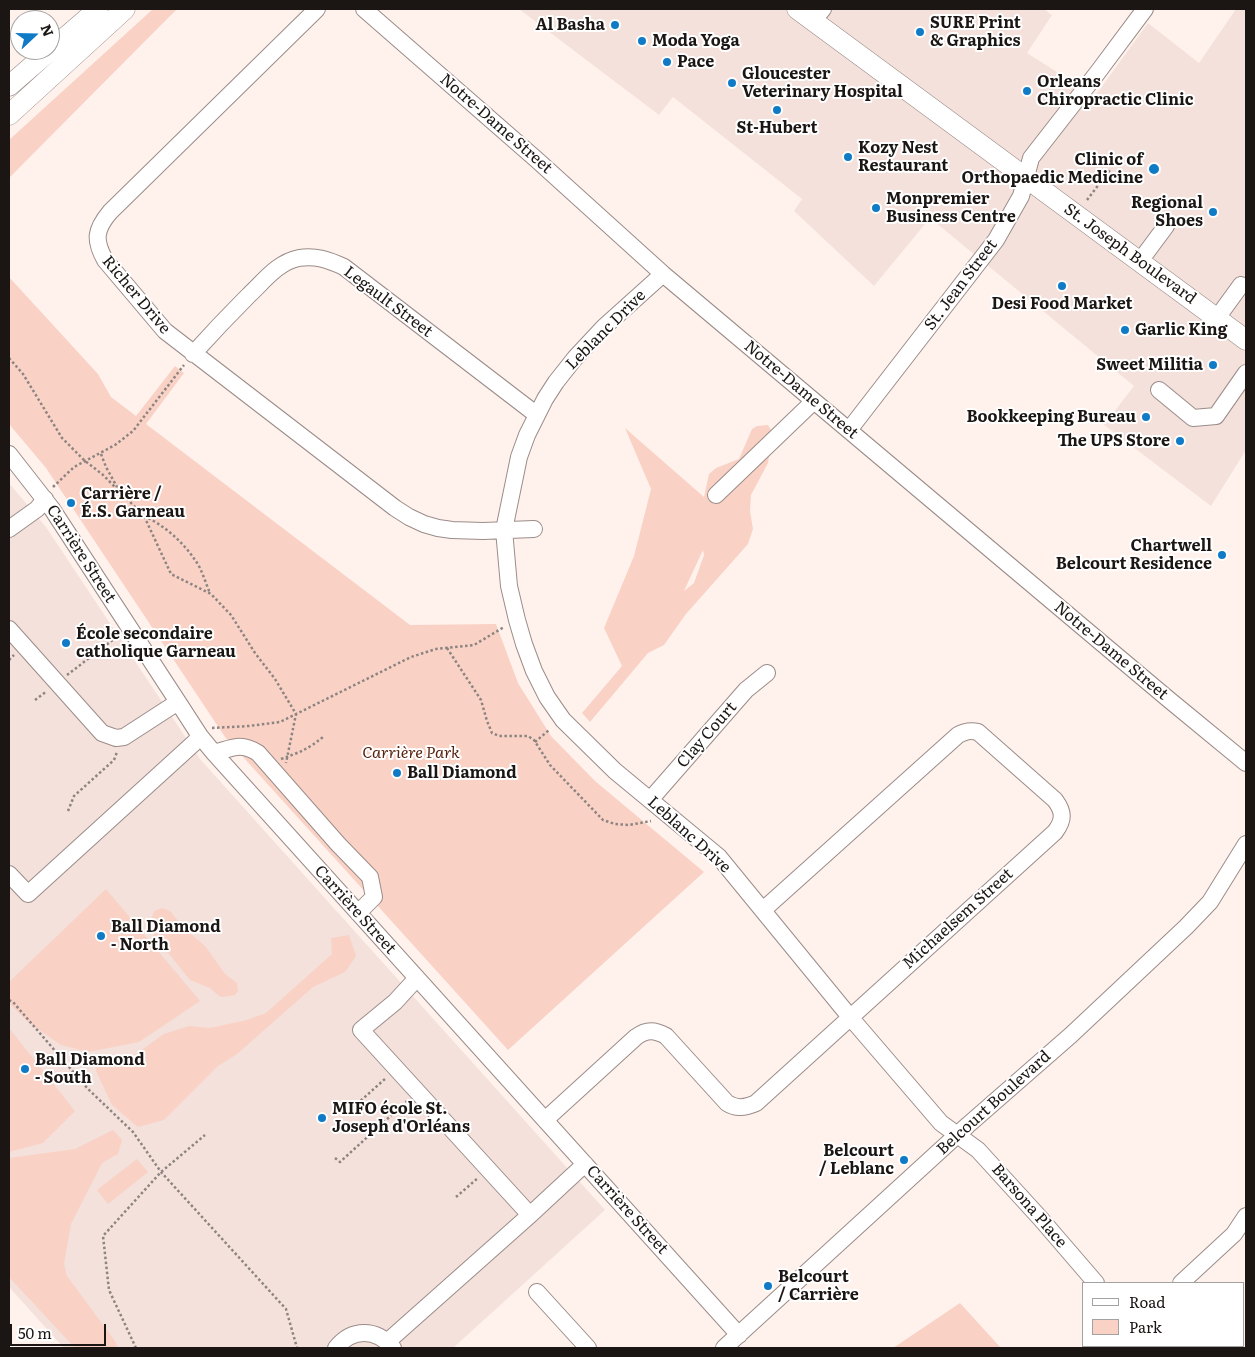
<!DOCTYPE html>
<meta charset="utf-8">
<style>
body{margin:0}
#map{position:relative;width:1255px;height:1357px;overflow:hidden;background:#fff2ed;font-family:Literata,serif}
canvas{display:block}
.frame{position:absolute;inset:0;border:10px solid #1b1614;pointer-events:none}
.legend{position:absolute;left:1082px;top:1282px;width:162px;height:65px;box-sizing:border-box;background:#fff;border:1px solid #a4a2a1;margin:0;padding:6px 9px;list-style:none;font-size:15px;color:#1b1614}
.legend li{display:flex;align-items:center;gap:10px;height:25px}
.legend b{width:25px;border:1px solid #a4a2a1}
.north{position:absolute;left:10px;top:10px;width:50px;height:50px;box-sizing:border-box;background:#fff;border:1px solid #a4a2a1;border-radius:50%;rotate:69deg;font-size:14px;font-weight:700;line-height:20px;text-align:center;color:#1b1614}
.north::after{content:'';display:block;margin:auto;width:18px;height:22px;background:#0f7ac5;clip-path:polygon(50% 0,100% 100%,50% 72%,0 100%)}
.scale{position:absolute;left:10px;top:1324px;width:96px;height:22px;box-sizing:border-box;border:2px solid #1b1614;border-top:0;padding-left:6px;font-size:15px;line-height:18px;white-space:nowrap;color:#1b1614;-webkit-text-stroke:4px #fff;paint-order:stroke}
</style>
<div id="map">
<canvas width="1255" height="1357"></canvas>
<div class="frame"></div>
<ul class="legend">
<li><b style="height:6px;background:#fff"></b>Road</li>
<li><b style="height:14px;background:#f9d2c5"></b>Park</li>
</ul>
<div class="north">N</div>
<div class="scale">50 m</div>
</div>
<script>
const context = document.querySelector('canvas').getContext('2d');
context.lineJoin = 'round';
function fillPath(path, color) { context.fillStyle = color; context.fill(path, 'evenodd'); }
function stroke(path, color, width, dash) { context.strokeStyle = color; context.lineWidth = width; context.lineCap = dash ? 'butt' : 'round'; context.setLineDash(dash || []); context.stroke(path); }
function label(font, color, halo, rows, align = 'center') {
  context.font = font + ' Literata,serif'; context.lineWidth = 4; context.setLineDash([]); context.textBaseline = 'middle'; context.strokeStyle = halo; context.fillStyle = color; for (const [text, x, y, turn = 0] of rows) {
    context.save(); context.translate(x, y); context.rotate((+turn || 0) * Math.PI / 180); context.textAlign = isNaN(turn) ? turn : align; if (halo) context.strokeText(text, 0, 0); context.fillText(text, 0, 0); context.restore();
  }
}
fillPath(new Path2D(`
 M519 9H1044L1052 15 1027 53 1095 96 1148 23 1199 63 1236 9H1246V450L1211 506 1104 425 1134 386 930 218 874 286 794 211 802 199 673 97 659 115Z
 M9 483 46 527 200 759 605 1210 453 1348H64L9 1287Z`), '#f4e1db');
fillPath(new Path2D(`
 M153 9H177L9 178V140Z
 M9 277 98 374 111 397 136 416 175 366 184 373 146 424 410 625 496 624 518 683 551 736 595 781 704 872 508 1050 225 737 46 468 9 424Z
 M768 425 773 433 768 463 751 495 750 511 753 529 748 544 686 614 664 645 648 653 590 722 582 713 622 666 604 628 634 556 651 489 625 428 704 497 709 474 716 468 739 459 752 429 757 426ZM703 550 704 555 694 583 684 591Z
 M106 889 200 1001 139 1042 88 1052 61 1045 29 1023 9 1003V982Z
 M162 908 170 911 184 928 205 946 225 974 237 983 238 991 235 995 223 997 219 996 210 988 190 980 169 954 159 945 153 934 151 921 154 911Z
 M349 935 356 956 345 972 313 987 237 1054 218 1066 164 1120 138 1127 112 1105 96 1071 98 1060 129 1059 164 1034 189 1026 210 1028 247 1020 266 1013 332 954 331 938Z
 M9 1028 75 1111 43 1143 9 1152Z
 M113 1130 122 1140 118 1154 102 1163 71 1224 64 1264 67 1276 115 1341 118 1348H75L9 1277V1158L75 1149Z
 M137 1159 148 1172 108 1204 97 1190Z
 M960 1303 1001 1348H893Z`), '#f9d2c5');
const minor = new Path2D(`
 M317 9 110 212C95 230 94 240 105 260L165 331 395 508 409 517 424 524 438 528 452 530 483 531 534 529
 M364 9 537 160 663 274 1167 698 1246 763
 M813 21 823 9
 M1140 261 1166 226
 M663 274 604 327 575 358 556 382 545 399 527 435 519 457 504 530 509 586 517 620 524 644 534 671 547 697 563 720 615 771 719 857 850 1017 941 1123 978 1150 1040 1218 1096 1283
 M1217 318 1241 285
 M193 354C211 334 230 314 249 295 264 281 278 262 299 258 315 255 329 260 344 267L537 415
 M1159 390 1193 418 1216 416 1246 373
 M849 430 996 240 1021 196 1031 158 1098 72 1145 9
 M9 454 52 509 178 702 200 736 214 753 739 1335
 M716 495 814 401
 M9 529 37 509 45 499
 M9 629 102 733 116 738 124 737 178 702
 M214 753C233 748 240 742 258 753L338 844 370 877 374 897 358 913
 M650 800 746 690 767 673
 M9 874 28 894 194 743 200 736
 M417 978 395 1002 361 1030 530 1215
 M545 1120 636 1037C647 1029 655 1030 666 1036L727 1103C736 1109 745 1108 756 1103L1055 832C1064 820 1064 812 1055 800L978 732C970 730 965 731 958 735L763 910
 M1181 1283 1234 1234 1246 1216
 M537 1292 588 1348
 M387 1342 530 1215 585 1164
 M336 1348C352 1328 376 1328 393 1348
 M724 1348 968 1125 1071 1035 1186 927 1210 902 1246 844`);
const major = new Path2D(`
 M797 9 1246 340
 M9 86 98 9
 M9 115 125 9`);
stroke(minor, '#9b8c88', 18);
stroke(major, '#9b8c88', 21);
stroke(new Path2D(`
 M1087 200 1110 170
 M9 358 23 374 62 438 85 461 102 474 144 516 171 574 211 594 231 615 255 653 275 679 296 714 286 763
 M101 454 106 467 117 487
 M53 487 74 467 115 445 133 431 184 365
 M144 516C164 525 183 542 195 560 202 569 205 582 210 593
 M447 648 481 700 487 721 492 733 499 736H528L534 740 550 765 603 820 615 824 629 825 651 821
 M9 660 14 655
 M67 675 118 636
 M35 700 47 691
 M212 728 249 726 280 722 411 657 436 649 474 645 504 627
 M535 742 549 730
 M281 759C300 752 307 750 323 737
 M68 811 74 796 114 760 117 752
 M9 1000 13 1002 88 1089 133 1132 161 1172 286 1309 297 1348
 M357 1104 386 1078
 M335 1158 340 1162 407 1101
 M456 1197 478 1178
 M136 1348 109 1290 103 1236 161 1172 205 1135`), '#8d8481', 2.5, [2.5, 2.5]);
stroke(minor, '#fff', 16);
stroke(major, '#fff', 20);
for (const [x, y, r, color] of [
 [615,25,5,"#0f7ac5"],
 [920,32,5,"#0f7ac5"],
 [642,41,5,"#0f7ac5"],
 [667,62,5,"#0f7ac5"],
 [732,83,5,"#0f7ac5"],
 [1027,91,5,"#0f7ac5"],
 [777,110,5,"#0f7ac5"],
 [848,157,5,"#0f7ac5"],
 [1154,169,6,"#0f7ac5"],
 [876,208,5,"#0f7ac5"],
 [1213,212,5,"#0f7ac5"],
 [1062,286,5,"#0f7ac5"],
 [1125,330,5,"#0f7ac5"],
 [1213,365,5,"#0f7ac5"],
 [1146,417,5,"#0f7ac5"],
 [1180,441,5,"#0f7ac5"],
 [71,503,5,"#0f7ac5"],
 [1222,555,5,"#0f7ac5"],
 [66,643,5,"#0f7ac5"],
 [397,773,5,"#0f7ac5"],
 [101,936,5,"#0f7ac5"],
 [25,1069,5,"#0f7ac5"],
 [322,1118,5,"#0f7ac5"],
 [904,1160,5,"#0f7ac5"],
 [768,1286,5,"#0f7ac5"]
]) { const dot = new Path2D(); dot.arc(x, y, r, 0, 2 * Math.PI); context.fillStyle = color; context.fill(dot); stroke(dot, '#fff', 2); }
label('bold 16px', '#1b1614', '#fff', [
 ["SURE Print",930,23],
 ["& Graphics",930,41],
 ["Al Basha",605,25,"right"],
 ["Moda Yoga",652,41],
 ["Pace",677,62],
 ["Gloucester",742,74],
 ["Veterinary Hospital",742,92],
 ["Orleans",1037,82],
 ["Chiropractic Clinic",1037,100],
 ["St-Hubert",777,128,"center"],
 ["Kozy Nest",858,148],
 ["Restaurant",858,166],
 ["Clinic of",1143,160,"right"],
 ["Orthopaedic Medicine",1143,178,"right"],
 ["Monpremier",886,199],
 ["Business Centre",886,217],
 ["Regional",1203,203,"right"],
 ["Shoes",1203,221,"right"],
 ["Desi Food Market",1062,304,"center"],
 ["Garlic King",1135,330],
 ["Sweet Militia",1203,365,"right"],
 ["Bookkeeping Bureau",1136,417,"right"],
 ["The UPS Store",1170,441,"right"],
 ["Carrière /",81,494],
 ["É.S. Garneau",81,512],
 ["Chartwell",1212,546,"right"],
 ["Belcourt Residence",1212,564,"right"],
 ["École secondaire",76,634],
 ["catholique Garneau",76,652],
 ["Ball Diamond",407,773],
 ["Ball Diamond",111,927],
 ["- North",111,945],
 ["Ball Diamond",35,1060],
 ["- South",35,1078],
 ["MIFO école St.",332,1109],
 ["Joseph d'Orléans",332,1127],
 ["Belcourt",894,1151,"right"],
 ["/ Leblanc",894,1169,"right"],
 ["Belcourt",778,1277],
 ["/ Carrière",778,1295]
], 'left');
label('16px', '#1b1614', '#fff', [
 ["Notre-Dame Street",496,124,41],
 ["St. Joseph Boulevard",1130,254,36],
 ["St. Jean Street",961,285,-53],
 ["Richer Drive",136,295,50],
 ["Legault Street",388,302,37],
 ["Leblanc Drive",606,330,-45],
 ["Notre-Dame Street",801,390,40],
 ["Carrière Street",81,554,57],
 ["Notre-Dame Street",1111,651,40],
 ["Clay Court",707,735,-49],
 ["Leblanc Drive",689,835,42],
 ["Carrière Street",355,910,48],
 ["Michaelsem Street",958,919,-42],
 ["Belcourt Boulevard",994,1103,-42],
 ["Barsona Place",1029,1206,49],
 ["Carrière Street",627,1210,48]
]);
label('italic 16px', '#582210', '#fff', [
 ["Carrière Park",411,753]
]);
</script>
